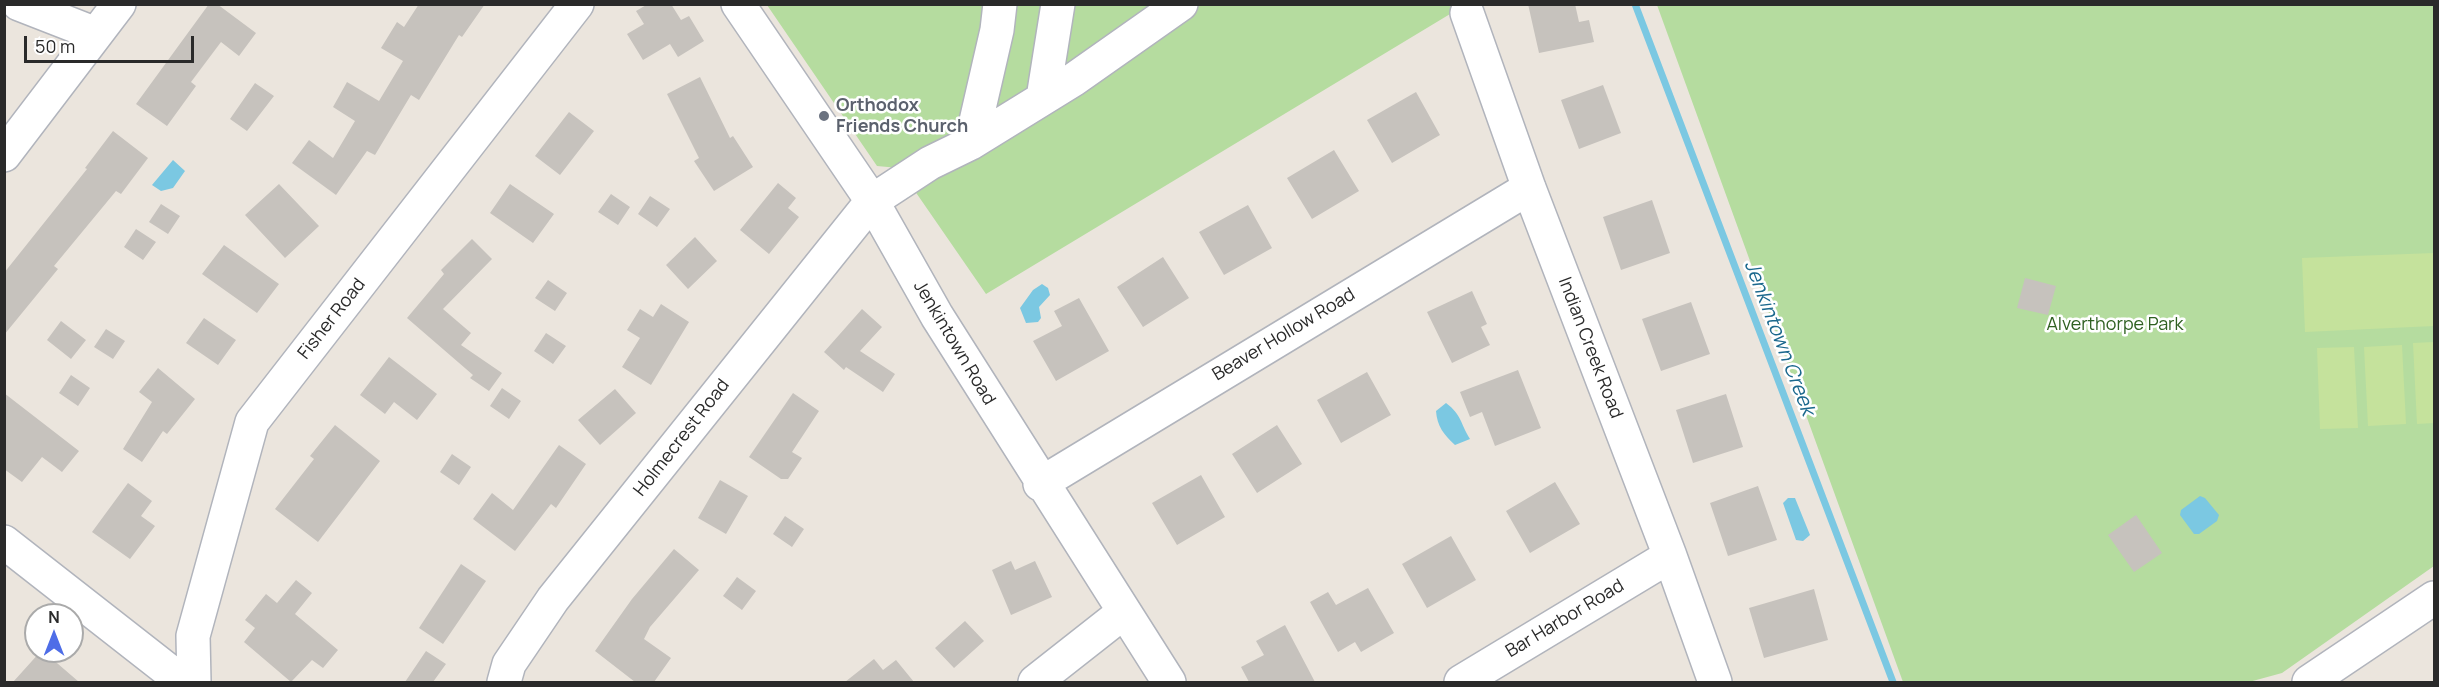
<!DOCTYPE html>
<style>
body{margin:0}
#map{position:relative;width:2439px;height:687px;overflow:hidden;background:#ebe5dd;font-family:Manrope,sans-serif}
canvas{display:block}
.frame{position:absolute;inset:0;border:6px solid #2a2a2a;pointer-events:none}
.north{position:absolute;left:24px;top:603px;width:60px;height:60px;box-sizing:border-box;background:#fff;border:2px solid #aaa;border-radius:50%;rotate:0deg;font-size:16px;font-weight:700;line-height:24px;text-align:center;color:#2a2a2a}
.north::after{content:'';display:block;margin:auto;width:21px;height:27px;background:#4e6de7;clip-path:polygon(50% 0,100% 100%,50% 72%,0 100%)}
.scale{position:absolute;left:24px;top:36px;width:170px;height:27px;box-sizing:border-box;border:3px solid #2a2a2a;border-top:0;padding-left:8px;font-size:18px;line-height:21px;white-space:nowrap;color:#2a2a2a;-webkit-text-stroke:4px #fff;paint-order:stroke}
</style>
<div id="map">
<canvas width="2439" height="687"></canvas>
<div class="frame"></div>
<div class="north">N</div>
<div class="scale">50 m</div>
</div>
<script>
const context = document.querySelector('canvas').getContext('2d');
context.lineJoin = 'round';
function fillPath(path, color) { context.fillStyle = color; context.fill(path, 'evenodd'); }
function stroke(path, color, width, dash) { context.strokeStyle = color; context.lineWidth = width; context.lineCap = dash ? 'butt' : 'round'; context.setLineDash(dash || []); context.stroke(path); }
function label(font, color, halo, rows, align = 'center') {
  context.font = font + ' Manrope,sans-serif'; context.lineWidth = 5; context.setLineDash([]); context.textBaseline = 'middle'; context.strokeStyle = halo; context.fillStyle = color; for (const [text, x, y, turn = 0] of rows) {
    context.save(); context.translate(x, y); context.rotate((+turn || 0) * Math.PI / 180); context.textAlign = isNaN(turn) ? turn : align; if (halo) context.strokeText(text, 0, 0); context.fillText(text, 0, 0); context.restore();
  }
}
fillPath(new Path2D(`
 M767 5H1465L986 294 899 168 877 166Z
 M1657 5H2434V566L2282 673 2249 682H1903Z`), '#b5dc9f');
fillPath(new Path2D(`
 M2434 253V326L2305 332 2302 258Z
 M2434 342V423L2417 424 2413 343Z
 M2402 345 2406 424 2368 426 2364 347Z
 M2354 347 2358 428 2320 429 2317 348Z`), '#c5e29c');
fillPath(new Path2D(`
 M173 160 185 171 173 188 161 191 152 185Z
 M1042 284 1048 288 1050 295 1039 307 1041 318 1038 322 1026 323 1020 308 1033 290Z
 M1446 403C1462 415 1460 423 1470 439L1455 445C1444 435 1437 426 1436 411Z
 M2200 496 2205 498 2219 515 2217 521 2199 534H2194L2180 515 2181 510Z
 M1788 498H1795L1810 535 1803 541 1796 540 1783 503Z`), '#7bc8e2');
stroke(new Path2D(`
 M1635 4 1893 682`), '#7bc8e2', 7);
fillPath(new Path2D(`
 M209 4H217L256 33 239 56 221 42 191 82 196 86 167 126 136 104Z
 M419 4H485L462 37 459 35 419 100 411 95 375 155 367 151 336 195 292 163 309 140 333 158 355 121 333 107 347 82 379 101 403 61 381 48 397 22 404 27Z
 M648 4H671L681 20 689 16 704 41 678 57 670 44 643 60 627 34 644 24 636 11Z
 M1528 4H1575L1579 22 1589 20 1594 42 1539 53Z
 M700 77 730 138 733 136 753 167 714 191 694 161 699 158 667 94Z
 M255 83 274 96 247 131 230 119Z
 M1603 85 1621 133 1579 149 1561 100Z
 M1416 92 1440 135 1392 163 1367 120Z
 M569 112 594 131 560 175 535 156Z
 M113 131 148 158 121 194 116 191 54 266 58 269 4 335V273L87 169 85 168Z
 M1334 150 1359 191 1312 219 1287 178Z
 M778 183 796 198 788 208 799 217 769 254 740 230Z
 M279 184 319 226 285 258 245 215Z
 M510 184 554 214 533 243 490 213Z
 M611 194 630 207 618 225 598 212Z
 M650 196 670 209 657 227 638 214Z
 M1652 200 1670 253 1621 270 1603 217Z
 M161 204 180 216 168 234 149 222Z
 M1248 205 1272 248 1224 275 1199 232Z
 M136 229 156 242 143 260 124 247Z
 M695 237 717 261 688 289 666 265Z
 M472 239 492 259 443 309 471 333 461 345 502 373 489 391 470 378 473 375 407 318 444 274 441 270Z
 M224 245 279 284 257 313 202 274Z
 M1163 257 1189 298 1143 327 1117 287Z
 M2025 278 2056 286 2048 315 2017 308Z
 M548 280 567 293 555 311 535 298Z
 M1472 291 1487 324 1481 327 1490 345 1452 363 1427 312Z
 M1079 298 1109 351 1056 381 1033 341 1062 326 1054 311Z
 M1691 302 1710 354 1661 371 1642 319Z
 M661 304 689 322 651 385 622 367 640 338 627 330 640 309 653 317Z
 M862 309 882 327 860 351 895 374 883 392 846 367 844 370 824 352Z
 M204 318 236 340 218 365 186 343Z
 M61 321 86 340 71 359 47 340Z
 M106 329 125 341 113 359 94 347Z
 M546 333 566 346 553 364 534 351Z
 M389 357 437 394 417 420 394 402 385 414 360 395Z
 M158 368 195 399 167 434 163 431 142 462 123 449 152 402 139 392Z
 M1518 370 1541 428 1495 446 1482 412 1470 417 1460 392Z
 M1367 372 1391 415 1341 443 1317 400Z
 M71 375 90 388 78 406 59 393Z
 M502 388 521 401 509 419 490 406Z
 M615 389 636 413 600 445 578 420Z
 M4 393 79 451 62 472 42 457 22 482 4 469Z
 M793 393 819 411 792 452 802 458 788 479H781L749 457Z
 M1726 394 1743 447 1693 463 1676 410Z
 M335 425 380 461 318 542 275 509 314 459 310 456Z
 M1277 425 1302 464 1257 493 1232 454Z
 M559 445 586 464 556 508 551 504 515 551 473 519 492 493 513 510Z
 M452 454 471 467 459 485 440 472Z
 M1201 475 1225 517 1177 545 1152 503Z
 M720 480 748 496 726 534 698 518Z
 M1555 482 1580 524 1530 553 1506 511Z
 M128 483 152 501 141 516 155 526 130 559 92 532Z
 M1758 486 1777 540 1728 556 1710 503Z
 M2136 515 2162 553 2134 572 2108 535Z
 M785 516 804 529 792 547 773 534Z
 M1451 536 1476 580 1427 608 1402 564Z
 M674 549 699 570 650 627 644 639 671 658 654 682H635L595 651 632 599Z
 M1011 561 1015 570 1035 561 1052 597 1011 615 992 570Z
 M461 564 486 581 443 644 419 628Z
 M737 577 756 591 742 610 723 596Z
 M296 580 312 593 295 614 338 650 323 668 312 660 291 682 244 642 255 628 245 620 266 594 277 603Z
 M1368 588 1394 633 1361 652 1355 642 1338 652 1310 602 1328 592 1336 605Z
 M1814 589 1828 640 1764 658 1749 608Z
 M965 621 984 641 954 668 935 648Z
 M1285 625 1315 682H1249L1241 667 1264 655 1256 641Z
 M41 651H43L79 682H13Z
 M426 651 446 664 433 682H405Z
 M874 659 883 670 896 660 914 682H845Z`), '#c6c2bd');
const minor = new Path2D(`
 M19 4 96 34
 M738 4 872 201 937 316 1169 682
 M1467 13 1529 188 1670 556 1715 682
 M1043 98 1058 4
 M971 143 997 30 1000 4
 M4 155 119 4
 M1040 484 1529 188
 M4 542 183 682
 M194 682 193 636 252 422 577 4
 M504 682 509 664 553 599 872 201 930 163 971 143 1073 80 1181 4
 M1035 682 1124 612
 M1461 682 1670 556
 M2309 682 2434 598`);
stroke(minor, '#b1b4bc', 36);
stroke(minor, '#fff', 33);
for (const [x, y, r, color] of [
 [824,116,6,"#6b7280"]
]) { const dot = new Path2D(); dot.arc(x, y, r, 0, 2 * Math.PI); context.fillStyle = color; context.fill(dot); stroke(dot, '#fff', 2); }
label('bold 18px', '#5b616d', '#fff', [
 ["Orthodox",836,106],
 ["Friends Church",836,127]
], 'left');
label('18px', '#2a2a2a', '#fff', [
 ["Fisher Road",332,319,-52],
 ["Beaver Hollow Road",1284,335,-31],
 ["Jenkintown Road",954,343,59],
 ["Indian Creek Road",1590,348,69],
 ["Holmecrest Road",682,438,-52],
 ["Bar Harbor Road",1565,619,-31]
]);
label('18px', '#2f6021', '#fff', [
 ["Alverthorpe Park",2115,325]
]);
label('italic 20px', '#1b688d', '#fff', [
 ["Jenkintown Creek",1779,338,69]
]);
</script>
